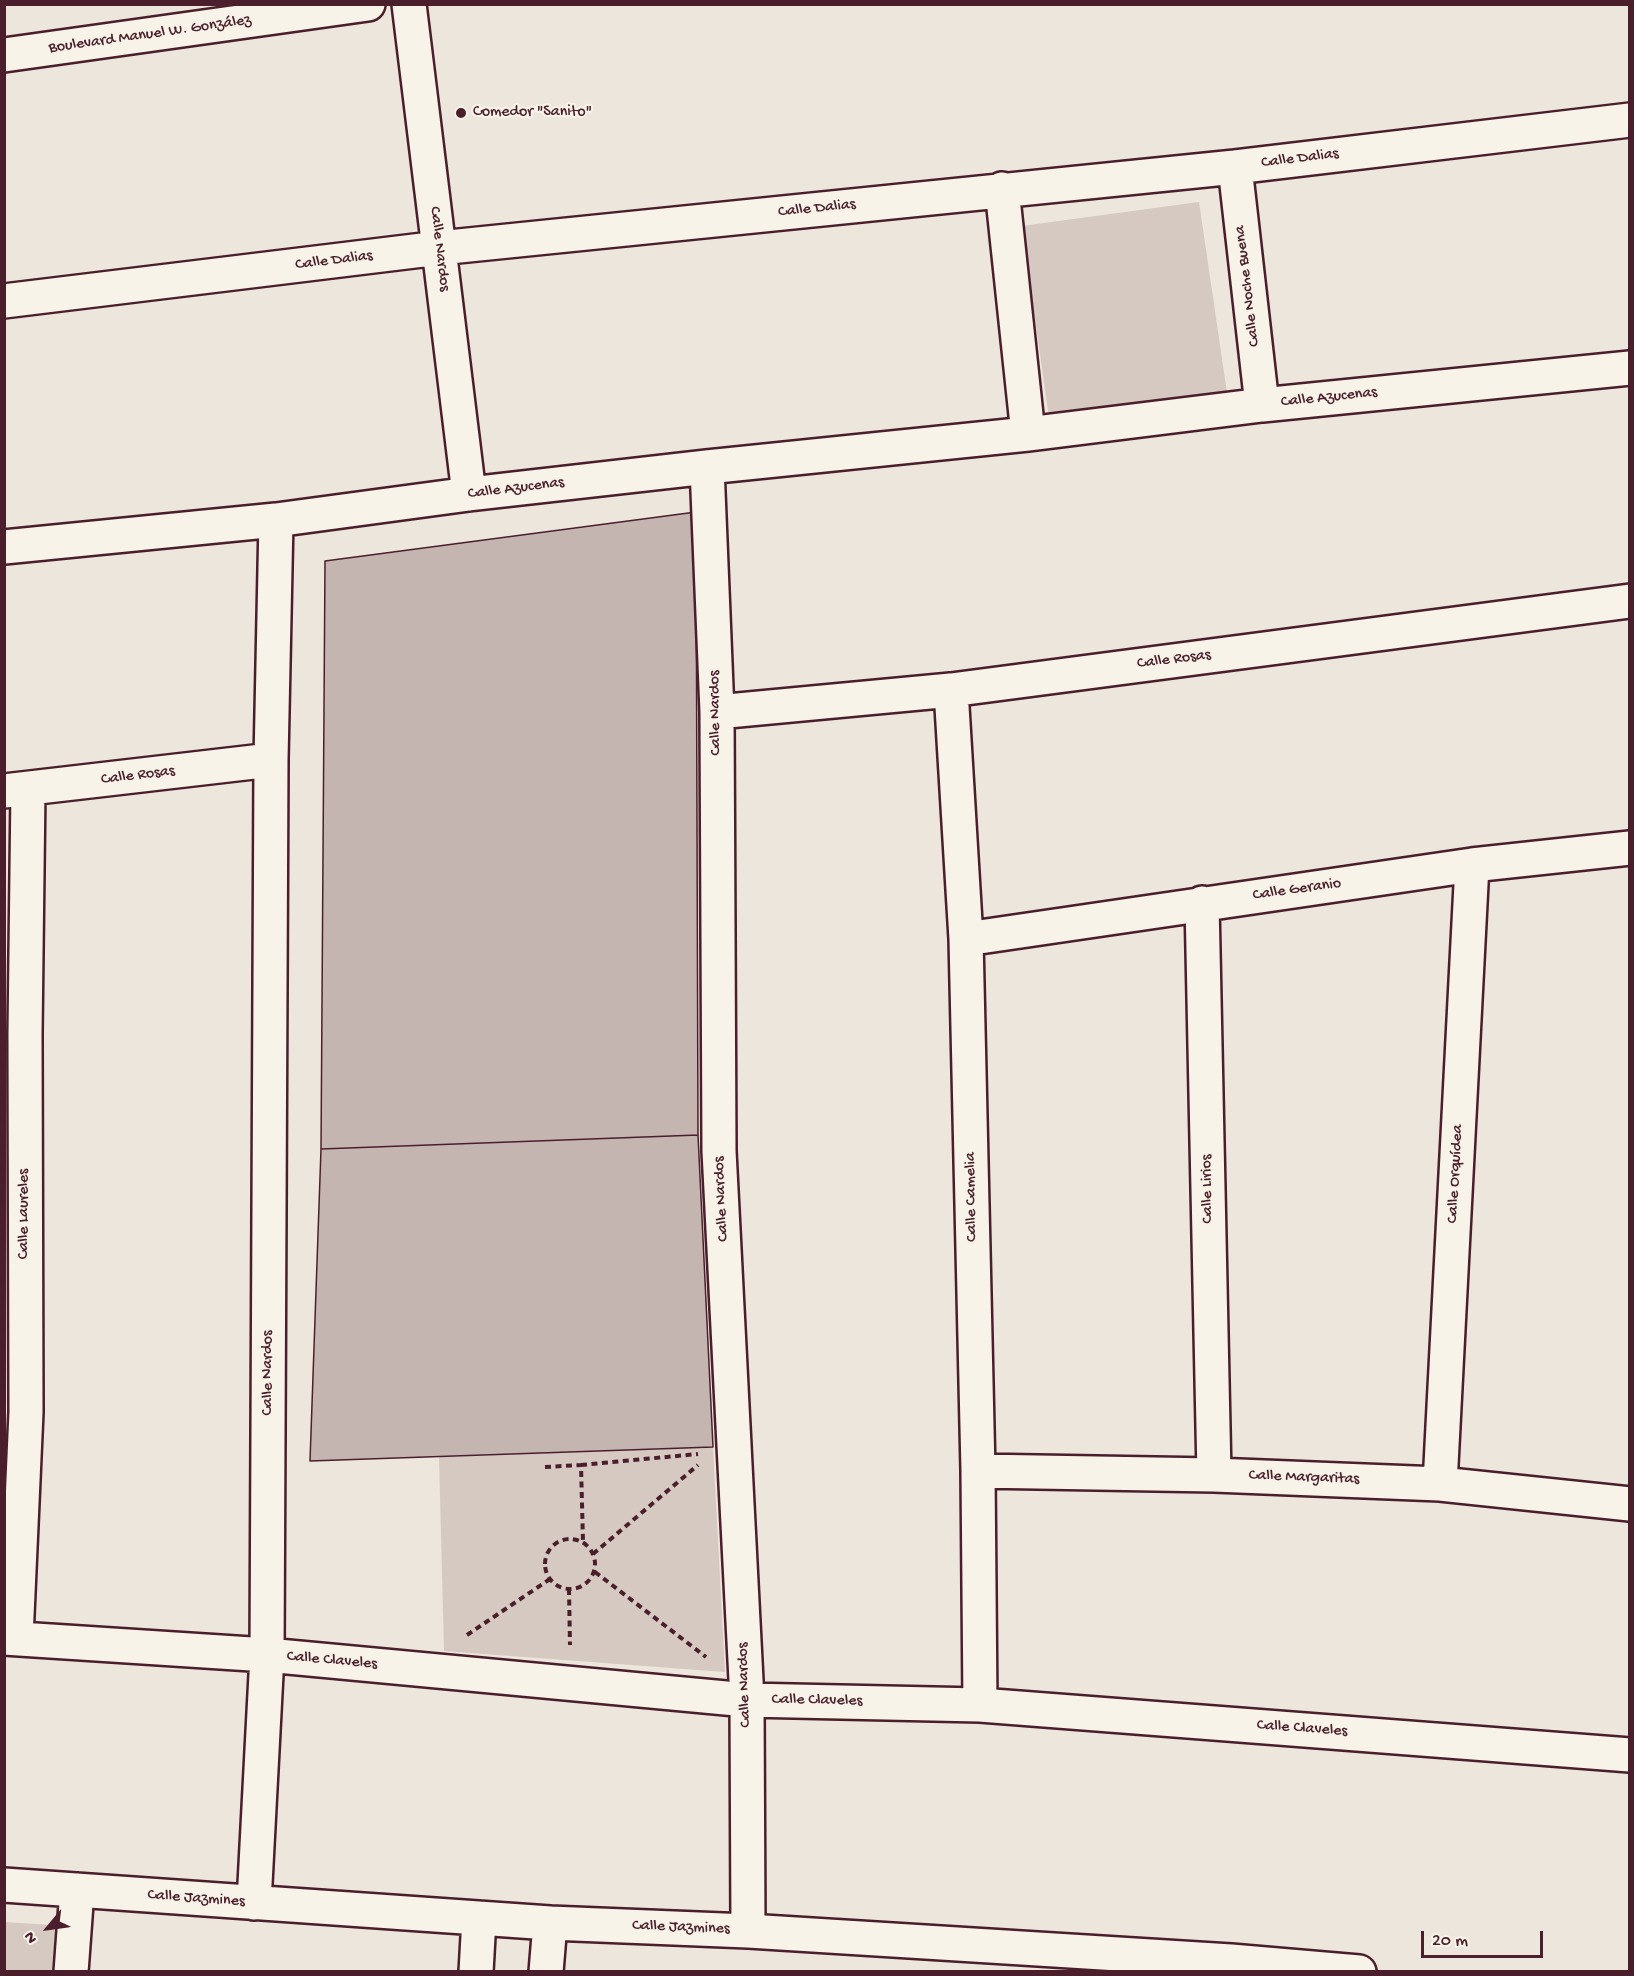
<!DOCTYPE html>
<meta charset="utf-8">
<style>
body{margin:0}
#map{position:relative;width:1634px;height:1976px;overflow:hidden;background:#ece6dd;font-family:"Gochi Hand",sans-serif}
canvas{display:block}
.frame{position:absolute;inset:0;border:6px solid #4a1f2b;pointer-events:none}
.north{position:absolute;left:18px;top:1898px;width:60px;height:60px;-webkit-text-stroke:4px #f7f3e8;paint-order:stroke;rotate:241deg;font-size:16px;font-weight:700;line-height:24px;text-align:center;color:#4a1f2b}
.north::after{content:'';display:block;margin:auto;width:21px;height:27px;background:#4a1f2b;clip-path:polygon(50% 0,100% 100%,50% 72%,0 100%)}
.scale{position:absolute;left:1421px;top:1931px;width:122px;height:27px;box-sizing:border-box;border:3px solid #4a1f2b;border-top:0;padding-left:8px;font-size:18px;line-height:21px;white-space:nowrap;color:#4a1f2b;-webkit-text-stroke:4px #f7f3e8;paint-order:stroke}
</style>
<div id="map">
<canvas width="1634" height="1976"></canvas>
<div class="frame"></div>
<div class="north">N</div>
<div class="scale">20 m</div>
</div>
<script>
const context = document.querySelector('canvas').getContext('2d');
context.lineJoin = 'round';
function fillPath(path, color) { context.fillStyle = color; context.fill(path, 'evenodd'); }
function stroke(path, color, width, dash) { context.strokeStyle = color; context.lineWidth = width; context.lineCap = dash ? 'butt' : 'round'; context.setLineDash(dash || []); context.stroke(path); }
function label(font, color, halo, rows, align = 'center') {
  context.font = font + ' "Gochi Hand",sans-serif'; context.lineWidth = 4.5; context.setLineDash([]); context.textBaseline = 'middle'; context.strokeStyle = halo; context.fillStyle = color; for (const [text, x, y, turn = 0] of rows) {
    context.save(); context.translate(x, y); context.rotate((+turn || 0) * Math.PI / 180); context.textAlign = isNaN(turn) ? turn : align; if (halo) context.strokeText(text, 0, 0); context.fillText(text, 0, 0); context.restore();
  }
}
fillPath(new Path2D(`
 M1199 202 1227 393 1049 418 1022 226Z
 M713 1447 725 1672 444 1651 439 1457Z
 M4 1922 68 1926 64 1971H5Z`), '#d5c9c2');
const building = new Path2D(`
 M696 512 698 1135 321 1149 325 561Z
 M698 1135 713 1447 310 1461 321 1149Z`);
fillPath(building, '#c4b5b0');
stroke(building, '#4a1f2b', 1.5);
const minor = new Path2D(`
 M409 4 469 494
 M4 55 368 4
 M1235 167 1262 405
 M1002 189 1028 434
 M4 301 439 248 1235 167 1630 120
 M707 467 717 712 719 1151 747 1700 748 1931
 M4 547 276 520 469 494 707 467 1028 434 1262 405 1630 368
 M951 690 966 939 978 1471 980 1705
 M717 712 951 690 1630 601
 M4 791 271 760
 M1202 903 1214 1475
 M966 939 1472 865 1630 848
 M978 1471 1214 1475 1440 1484 1630 1504
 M1440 1484 1472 865
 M4 1638 267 1655 747 1700 980 1705 1630 1755
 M16 1638 26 1412 25 1034 28 789
 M4 1885 550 1923 748 1931 1231 1961 1359 1972
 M254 1903 267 1655 271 760 276 520
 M71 1972 77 1890
 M476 1972 479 1918
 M546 1972 550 1923`);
stroke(minor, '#4a1f2b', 38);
stroke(new Path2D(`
 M581 1465 698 1454
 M545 1467 581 1465 583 1542
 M545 1564a25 25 0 1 1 50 0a25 25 0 1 1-50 0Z
 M593 1554 698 1465
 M595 1572 706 1657
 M569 1589 570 1645
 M467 1635 550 1579`), '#4a1f2b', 4, [6, 4.5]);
stroke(minor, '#f7f3e8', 33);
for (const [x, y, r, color] of [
 [461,113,6,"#4a1f2b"]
]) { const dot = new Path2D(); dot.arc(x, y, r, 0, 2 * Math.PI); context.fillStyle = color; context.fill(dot); stroke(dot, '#f7f3e8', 2); }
label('16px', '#4a1f2b', '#f7f3e8', [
 ["Boulevard Manuel W. González",150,35,-8],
 ["Calle Dalias",1300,159,-7],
 ["Calle Dalias",817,209,-6],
 ["Calle Nardos",439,249,83],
 ["Calle Dalias",334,261,-7],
 ["Calle Noche Buena",1248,286,-97],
 ["Calle Azucenas",1329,398,-6],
 ["Calle Azucenas",516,489,-7],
 ["Calle Rosas",1174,660,-7],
 ["Calle Nardos",716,713,-91],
 ["Calle Rosas",138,776,-7],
 ["Calle Geranio",1297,890,-8],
 ["Calle Orquídea",1456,1174,-87],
 ["Calle Lirios",1208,1189,-91],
 ["Calle Camelia",972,1197,-91],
 ["Calle Nardos",722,1199,-93],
 ["Calle Laureles",25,1214,-90],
 ["Calle Nardos",269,1373,-90],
 ["Calle Margaritas",1304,1478,2],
 ["Calle Claveles",332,1661,5],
 ["Calle Nardos",745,1685,-92],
 ["Calle Claveles",817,1701,1],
 ["Calle Claveles",1302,1729,4],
 ["Calle Jazmines",196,1899,4],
 ["Calle Jazmines",681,1928,2]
]);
label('16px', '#4a1f2b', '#f7f3e8', [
 ["Comedor \"Sanito\"",473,113]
], 'left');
</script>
